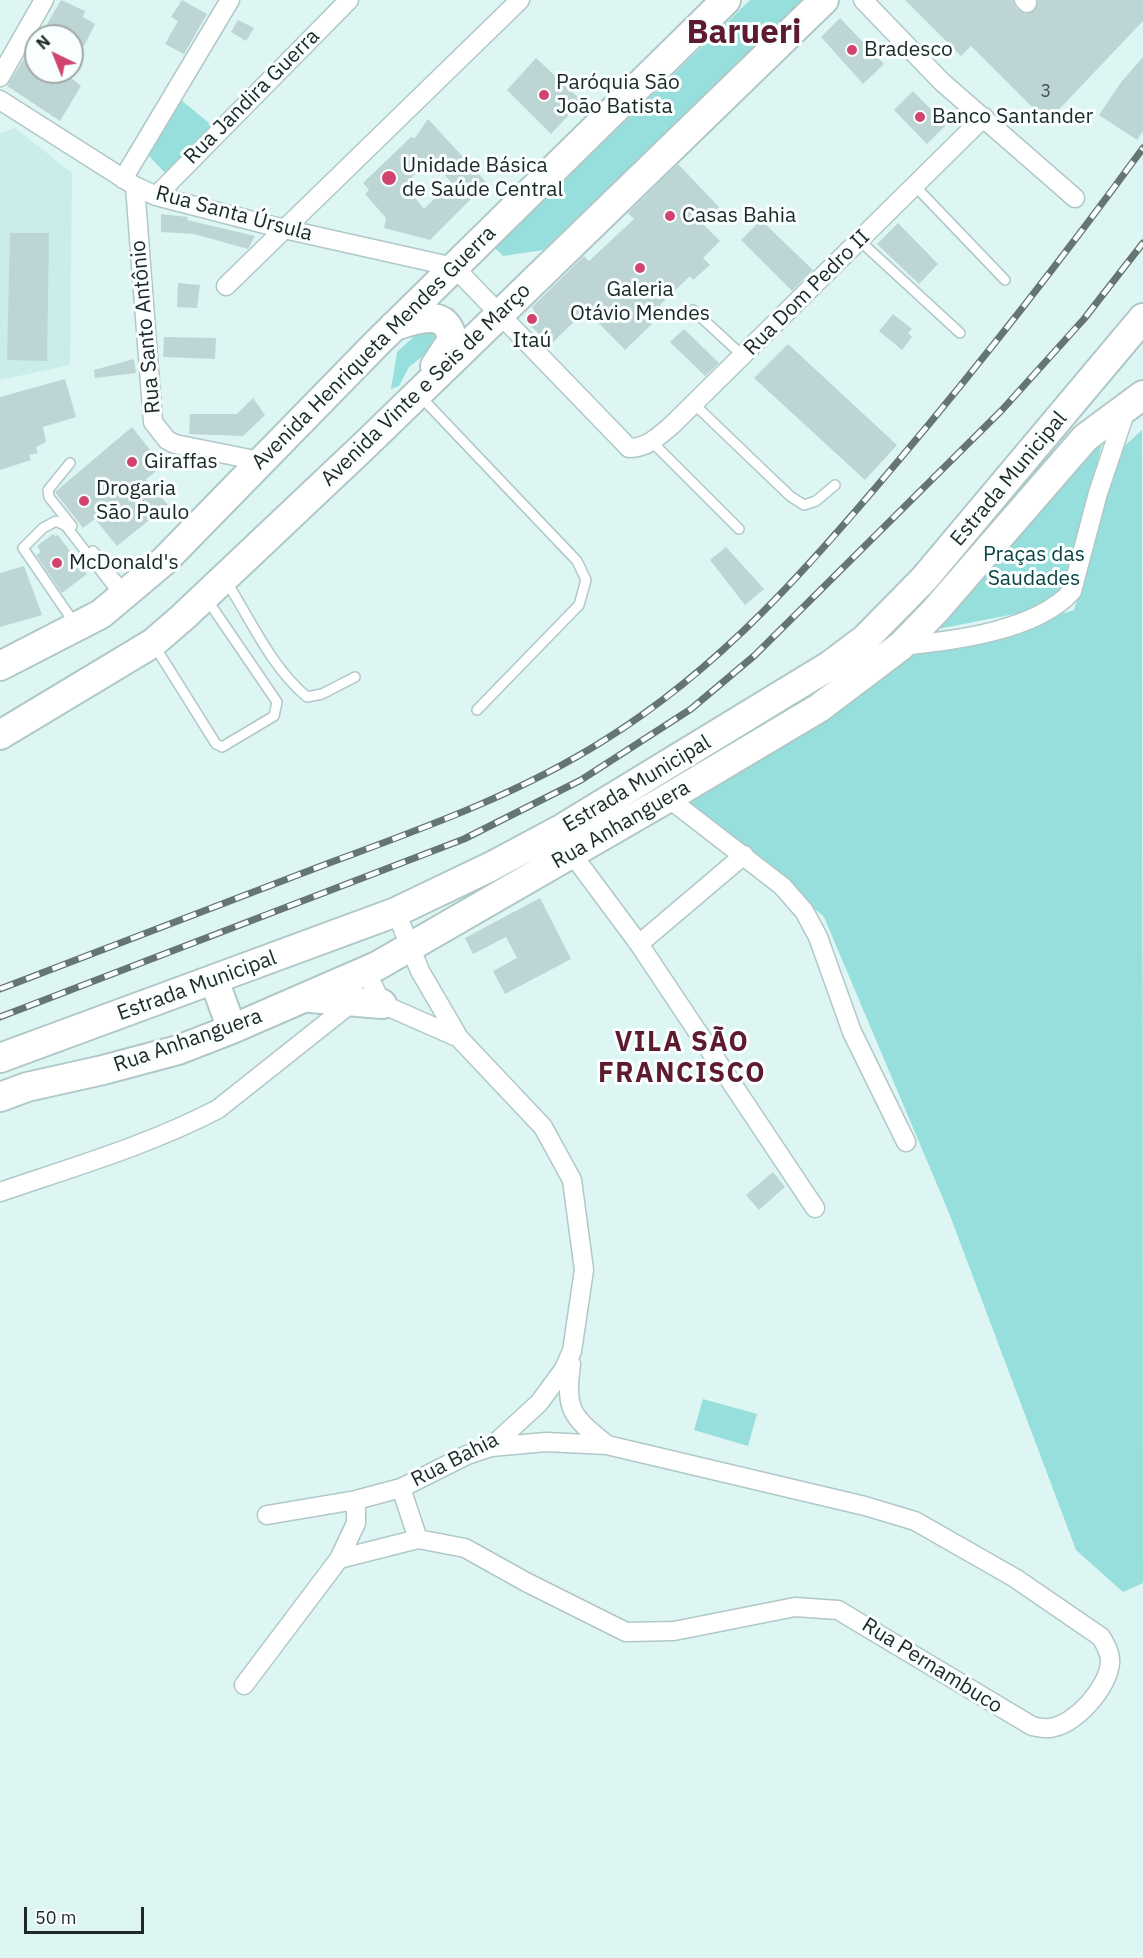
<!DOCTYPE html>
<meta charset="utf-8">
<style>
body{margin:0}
#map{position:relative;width:1143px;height:1958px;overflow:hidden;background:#ddf6f4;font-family:"IBM Plex Sans",sans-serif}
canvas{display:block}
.north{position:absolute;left:24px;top:24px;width:60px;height:60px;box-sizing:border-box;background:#f9fefe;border:2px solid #a1a8a8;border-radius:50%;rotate:317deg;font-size:16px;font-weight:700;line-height:24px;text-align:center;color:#1e2827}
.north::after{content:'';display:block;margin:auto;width:21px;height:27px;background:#d14470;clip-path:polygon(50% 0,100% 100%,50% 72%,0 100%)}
.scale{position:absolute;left:24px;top:1907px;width:120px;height:27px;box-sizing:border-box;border:3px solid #1e2827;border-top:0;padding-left:8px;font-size:18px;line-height:21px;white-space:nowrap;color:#1e2827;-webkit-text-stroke:4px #f9fefe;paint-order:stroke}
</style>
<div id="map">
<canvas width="1143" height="1958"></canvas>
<div class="north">N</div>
<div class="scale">50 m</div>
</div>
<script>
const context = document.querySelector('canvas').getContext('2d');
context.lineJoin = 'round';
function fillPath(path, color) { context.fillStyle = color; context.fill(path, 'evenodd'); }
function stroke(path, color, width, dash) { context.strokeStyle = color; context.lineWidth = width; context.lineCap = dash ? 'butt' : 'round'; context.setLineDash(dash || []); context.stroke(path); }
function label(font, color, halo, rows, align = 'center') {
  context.font = font + ' "IBM Plex Sans",sans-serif'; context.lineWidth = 6; context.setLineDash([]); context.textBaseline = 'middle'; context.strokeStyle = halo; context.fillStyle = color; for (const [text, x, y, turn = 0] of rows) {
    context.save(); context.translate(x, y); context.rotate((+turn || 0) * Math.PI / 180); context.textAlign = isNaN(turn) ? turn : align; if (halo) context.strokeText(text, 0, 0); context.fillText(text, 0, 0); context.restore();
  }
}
fillPath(new Path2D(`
 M15 128 72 173 70 365 0 380V133Z`), '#caecea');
fillPath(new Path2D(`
 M750 0H805L543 250 503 256 495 248Z
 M180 99 215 128 168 176 147 154Z
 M433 319 441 342 409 367 399 386 391 389 397 352Z
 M1142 430 1143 1583 1123 1592 1076 1550 949 1213 824 917 743 845 680 800 903 655 949 648 1074 610 1120 450Z
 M1103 441 1070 566 1059 592 1030 611 933 630Z
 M703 1399 757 1414 748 1446 694 1430Z`), '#96dfdc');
fillPath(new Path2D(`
 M61 0 85 11 83 17 95 24 84 46 72 42V36H40Z
 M182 0 207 14 184 54 165 44 178 21 171 17Z
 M905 0H1013L1016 8 1025 14 1035 10 1038 0H1143V21L1047 122 971 46 961 56Z
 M840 18 884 64 863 84 821 37Z
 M238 20 254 28 246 41 231 32Z
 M36 39V72H64L81 86 60 121 7 86Z
 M1143 57V131L1137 140 1099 115 1122 81Z
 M536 58 582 101 551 134 507 90Z
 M913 91 946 125 927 144 894 110Z
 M428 119 487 183 430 240 384 228 386 218 365 194 369 190 363 183 411 137 415 138ZM430 160 451 182 424 209 404 185Z
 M678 164 719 207 702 223 720 241 703 258 710 265 693 280 690 276 660 305 663 308 649 321 652 324 625 350 586 310 550 345 530 325 538 318 532 307 584 256 589 261 634 219 628 213Z
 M161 214 188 217 187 220 255 236 248 249 194 234 161 232Z
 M761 220 813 270 792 291 741 240Z
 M898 223 938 264 919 284 877 244Z
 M10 233H49L47 361 7 360Z
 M178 283 200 285 197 308 177 307Z
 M893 314 912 329 908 333 912 337 902 350 879 331Z
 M684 329 719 363 705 376 670 342Z
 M164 337 216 338 215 359 163 357Z
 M788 344 897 445 865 480 754 378Z
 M134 359 136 373 95 378 94 370Z
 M65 379 76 417 43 427 46 442 36 447 38 453 29 455 31 460 0 470V397Z
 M253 398 265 415 243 436 189 434 190 414H237Z
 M132 427 163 466 146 479 168 505 117 546 95 519 83 528 55 492Z
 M53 534 55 536 58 535 87 574 62 593 36 555 41 552 37 546Z
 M726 547 764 589 745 605 710 560Z
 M24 566 42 615 0 627V573Z
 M540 898 571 959 505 994 493 971 517 958 506 937 473 954 465 938Z
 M773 1172 785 1187 759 1210 746 1195Z`), '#bdd5d4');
const lane = new Path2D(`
 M915 186 1005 280
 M860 241 960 333
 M693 310 743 356
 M421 397 577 561 586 580 579 605 477 710
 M694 404 790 496 804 505 816 501 835 485
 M652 442 739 529
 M70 463 48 490 49 497 72 526
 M93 551 124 589
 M226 581C251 620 271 667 307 697L322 694 355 677
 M75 624 23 548 43 528 56 521 66 526 120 596
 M154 645 216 744 222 747 274 716 277 702 206 598`);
const street = new Path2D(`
 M863 0 942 82 1075 198
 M1024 0 1027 3
 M0 77 44 0
 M0 100 135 186 156 196 284 229 454 267 629 448C647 448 658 437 672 425L984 117
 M123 179 230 0
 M135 186 153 422 167 440 175 444 260 461
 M156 196 349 0
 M226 286 520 0
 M901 646C952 641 1037 631 1072 591L1098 493 1126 410
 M668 798 782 886 804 911 818 937 852 1032 906 1142
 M572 854 639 944 815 1208
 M639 944 744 855
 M366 971 382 1004 459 1038
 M0 1192C73 1167 149 1145 218 1109L354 1001
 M571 1364C565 1410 571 1416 607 1445
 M401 1488 418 1539
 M267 1515 356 1500 401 1488 467 1455 491 1447 539 1403 564 1369 572 1351 584 1270 572 1180 543 1127 459 1038 420 971 396 912
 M339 1559 356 1523V1500
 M244 1685 339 1559 418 1539 465 1548 526 1582 626 1632 674 1631 795 1607 838 1610 1032 1726C1037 1727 1045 1729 1050 1728 1075 1725 1108 1688 1110 1663 1111 1653 1105 1644 1101 1637L1015 1578 915 1521 865 1506 607 1445 546 1442 491 1447`);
const primary = new Path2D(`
 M394 326C415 320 448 306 452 340L435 366
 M0 666 101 614 164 561 376 344 726 0
 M0 735 153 643 183 617 365 445 824 0
 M218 991 232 1029
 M310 998 382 1004
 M0 1058 396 912 490 867 563 828 829 666 865 639 924 579 1143 318
 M0 1097 27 1087 103 1070 178 1050 232 1029 377 966 668 798 819 708 901 646 935 611 1085 438 1143 395`);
stroke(lane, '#b0c8c7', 12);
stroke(street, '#b0c8c7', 21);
stroke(primary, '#b0c8c7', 32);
stroke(lane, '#fff', 9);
stroke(street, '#fff', 18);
stroke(primary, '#fff', 28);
const rail = new Path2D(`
 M0 989C110 947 219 905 329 863 423 828 517 795 603 741 722 667 810 566 899 460 984 359 1065 255 1143 148
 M0 1017 464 839 581 780 691 709 754 656 1002 410 1084 319 1143 243`);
stroke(rail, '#657573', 7);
stroke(rail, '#f9fefe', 4.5, [14]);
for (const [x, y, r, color] of [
 [852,50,6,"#d14470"],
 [544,95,6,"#d14470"],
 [920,117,6,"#d14470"],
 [389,178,8,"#d14470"],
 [670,216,6,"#d14470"],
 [640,268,6,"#d14470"],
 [532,319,6,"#d14470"],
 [132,462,6,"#d14470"],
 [84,501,6,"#d14470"],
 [57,563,6,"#d14470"]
]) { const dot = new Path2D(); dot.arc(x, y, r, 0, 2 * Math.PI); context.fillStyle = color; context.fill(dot); stroke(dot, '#f9fefe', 2); }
label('18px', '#465352', null, [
 ["3",1046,92]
]);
label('21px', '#1e2827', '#f9fefe', [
 ["Bradesco",864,50],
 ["Paróquia São",556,83],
 ["João Batista",556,107],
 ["Banco Santander",932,117],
 ["Unidade Básica",402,166],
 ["de Saúde Central",402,190],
 ["Casas Bahia",682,216],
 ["Galeria",640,290,"center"],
 ["Otávio Mendes",640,314,"center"],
 ["Itaú",532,341,"center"],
 ["Giraffas",144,462],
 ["Drogaria",96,489],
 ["São Paulo",96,513],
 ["McDonald's",69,563]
], 'left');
label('21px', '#1e2827', '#f9fefe', [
 ["Rua Jandira Guerra",252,97,-45],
 ["Rua Santa Úrsula",234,214,15],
 ["Rua Dom Pedro II",807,293,-45],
 ["Rua Santo Antônio",146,327,-95],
 ["Avenida Henriqueta Mendes Guerra",374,348,-45],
 ["Avenida Vinte e Seis de Março",426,385,-44],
 ["Estrada Municipal",1009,479,-50],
 ["Estrada Municipal",637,784,-31],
 ["Rua Anhanguera",621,825,-30],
 ["Estrada Municipal",197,986,-20],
 ["Rua Anhanguera",188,1041,-19],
 ["Rua Bahia",455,1460,-27],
 ["Rua Pernambuco",932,1666,32]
]);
label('21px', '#0f4342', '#f9fefe', [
 ["Praças das",1034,555],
 ["Saudades",1034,579]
]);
context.letterSpacing = '1.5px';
label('bold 27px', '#5e1a2f', '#f9fefe', [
 ["VILA SÃO",682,1043],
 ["FRANCISCO",682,1074]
]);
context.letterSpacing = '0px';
label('bold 33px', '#5e1a2f', '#f9fefe', [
 ["Barueri",744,33]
]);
</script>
